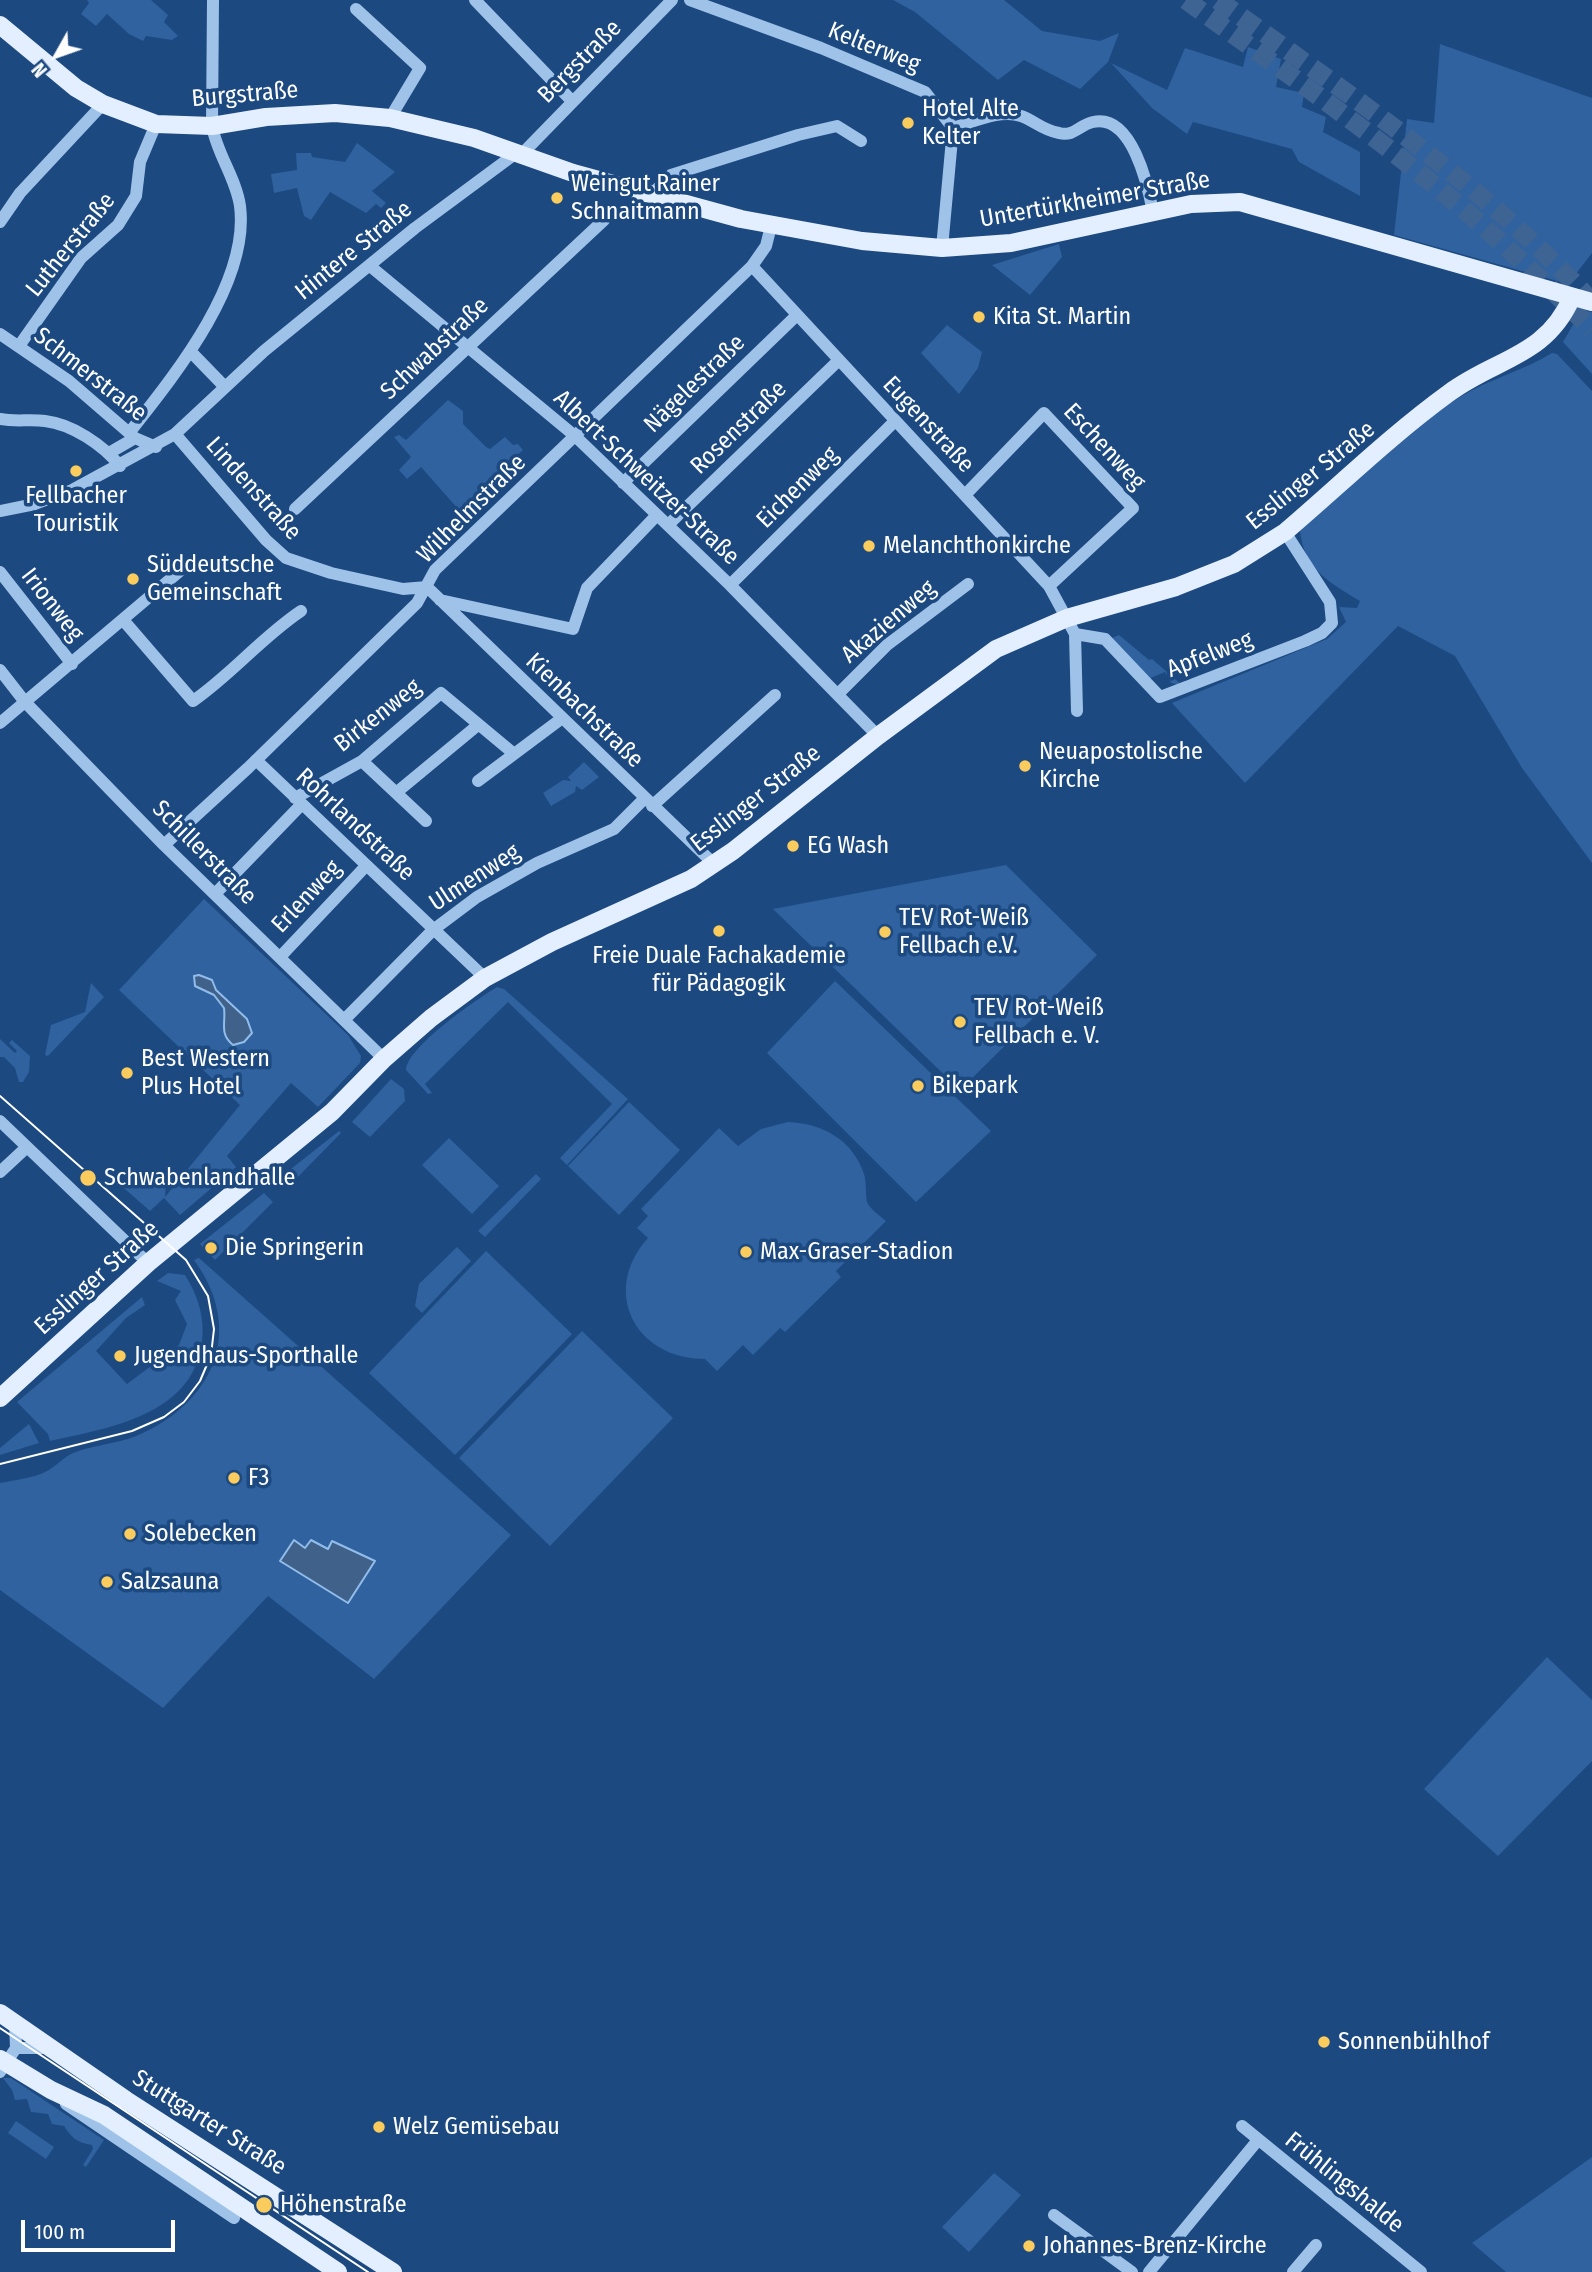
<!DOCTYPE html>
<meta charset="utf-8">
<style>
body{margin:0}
#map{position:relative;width:1592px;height:2272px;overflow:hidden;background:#1c4980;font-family:"Fira Sans Condensed",sans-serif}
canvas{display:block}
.north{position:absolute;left:21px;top:21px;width:70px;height:70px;-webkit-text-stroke:5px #1c4980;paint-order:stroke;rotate:230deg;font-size:19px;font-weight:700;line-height:28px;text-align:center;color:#fff}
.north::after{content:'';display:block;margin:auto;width:24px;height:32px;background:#fff;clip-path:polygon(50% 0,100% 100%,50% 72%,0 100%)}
.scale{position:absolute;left:21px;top:2220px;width:154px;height:32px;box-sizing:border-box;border:4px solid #fff;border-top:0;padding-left:9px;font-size:21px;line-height:24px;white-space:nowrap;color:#fff;-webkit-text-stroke:5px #1c4980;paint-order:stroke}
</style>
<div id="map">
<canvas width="1592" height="2272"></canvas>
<div class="north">N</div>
<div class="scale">100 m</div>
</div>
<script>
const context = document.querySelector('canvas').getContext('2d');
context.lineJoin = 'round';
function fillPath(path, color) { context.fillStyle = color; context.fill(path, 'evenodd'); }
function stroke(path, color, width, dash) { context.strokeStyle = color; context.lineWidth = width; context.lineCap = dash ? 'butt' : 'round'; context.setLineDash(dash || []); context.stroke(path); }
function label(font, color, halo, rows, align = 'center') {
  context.font = font + ' "Fira Sans Condensed",sans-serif'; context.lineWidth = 7; context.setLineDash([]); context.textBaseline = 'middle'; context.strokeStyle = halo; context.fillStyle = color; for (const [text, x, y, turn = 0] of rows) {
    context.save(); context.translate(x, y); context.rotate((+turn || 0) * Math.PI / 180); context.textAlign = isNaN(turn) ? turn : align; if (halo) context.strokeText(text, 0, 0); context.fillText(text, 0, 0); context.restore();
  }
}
fillPath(new Path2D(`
 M87 0H151L168 15 164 22 178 36 172 40 146 36 143 41 129 34 107 14 96 26 81 14 89 3Z
 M893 0H1004L1042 31 1100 41 1119 33 1108 62 1080 89 1024 60 998 80 915 12Z
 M1440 44 1592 98V253L1568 284 1394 235 1407 119 1434 123Z
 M1248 47 1281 59 1276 87 1304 93 1302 107 1326 117 1323 132 1360 152V196L1299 162 1292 149 1193 122 1187 134 1152 108 1111 63 1167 90 1185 48 1243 67Z
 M357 143 395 172 372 191 386 203 381 208 376 204 366 213 330 192 311 220 304 216 297 188 274 193 271 174 297 170 296 153H311L312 157 345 162Z
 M1059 244 1062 257 1030 295 992 265Z
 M1587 311 1592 312V374L1563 342 1578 316Z
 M947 325 982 352 978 368 959 394 921 353Z
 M1552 353 1557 354 1592 391V863L1522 768 1455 656 1398 626 1245 783 1172 703 1327 639 1346 622 1339 607 1357 608 1360 601C1330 583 1304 569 1300 531 1351 485 1402 434 1460 397 1489 379 1523 371 1552 353Z
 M448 400 463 411V424L486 447 490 449 505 437 513 445 518 444 523 450 459 510 421 467 407 479 399 470 411 457 394 437 399 435 406 440Z
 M1119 635 1149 660 1152 659 1183 686 1171 683 1165 672 1146 680 1112 638Z
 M584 762 599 777 582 790 576 786 575 792 551 806 543 793 563 780 571 781 568 777Z
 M1006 865 1097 955 960 1090 773 909Z
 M204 899 348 1035 361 1056 360 1063 318 1107 291 1083 227 1156 236 1167 180 1215 164 1198 150 1211 109 1175 111 1174C123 1184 144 1187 157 1175L166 1183 165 1197 240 1105 119 990Z
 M835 981 991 1131 916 1202 767 1053Z
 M91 983 104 997 48 1056 45 1055 51 1025 85 1012Z
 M497 987 504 989 628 1099 567 1165 560 1158 612 1104 508 1002 425 1084 432 1093 428 1094 406 1070C407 1047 477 999 497 987Z
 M0 1039 15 1053 17 1051 9 1043 12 1040 30 1056 29 1072 23 1082H19L15 1068 4 1057H0Z
 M391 1079 404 1089 405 1101 370 1137 352 1122Z
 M629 1102 680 1150 619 1215 568 1166Z
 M788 1122C822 1123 853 1140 864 1174 867 1183 865 1193 867 1202 869 1208 880 1216 886 1221L836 1271 841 1277 785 1332 780 1328 753 1355 743 1345 717 1371 705 1359C635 1359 600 1291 648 1238L637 1228 648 1216 641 1209 719 1128 738 1146 761 1129Z
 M339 1131 341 1133 290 1185 282 1176Z
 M449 1138 499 1186 472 1214 422 1165Z
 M536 1174 541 1179 485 1237 478 1231Z
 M264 1193 273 1202 215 1260 200 1244Z
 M457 1247 471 1261 422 1313 415 1306 419 1284Z
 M486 1251 572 1334 455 1455 369 1373Z
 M199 1258 511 1535 374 1679 268 1596 163 1708 0 1590V1483C15 1480 34 1478 47 1471 56 1466 64 1457 73 1453 93 1445 116 1444 136 1436 213 1404 246 1331 194 1260Z
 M168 1273 185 1275C198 1295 205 1318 202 1342 193 1415 109 1428 50 1441L48 1434 17 1402 142 1297 145 1305 126 1318 96 1351 127 1384 179 1345 187 1324 175 1300 181 1291 157 1281Z
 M582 1331 673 1418 550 1546 459 1458Z
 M29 1424 39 1443 0 1455V1448Z
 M1547 1657 1592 1700V1761L1498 1856 1424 1789Z
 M3 2078H11L104 2140 86 2167 83 2165 93 2149 92 2145C77 2143 71 2137 64 2126L52 2124 48 2114 31 2112 27 2099 15 2100 12 2090Z
 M16 2121 54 2147 46 2159 8 2133Z
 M1592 2157V2272H1506L1472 2243Z
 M994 2173 1021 2195 969 2252 942 2227Z`), '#2f629f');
const water = new Path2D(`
 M199 975 212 980 216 990 247 1019 252 1033 244 1042 233 1045C219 1034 226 1023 224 1008L214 995 195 986 194 976Z
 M294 1540 305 1548 311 1540 328 1549 332 1541 375 1561 348 1603 280 1561Z`);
fillPath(water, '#40628a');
stroke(water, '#92bdeb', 2);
stroke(new Path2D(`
 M1186 0C1279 68 1375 134 1463 209 1508 247 1550 288 1592 329
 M1218 0C1347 94 1484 184 1592 302`), '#3e6493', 19, [19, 10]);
stroke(new Path2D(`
 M475 0 571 100
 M690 0 821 48 925 92 953 128 942 248
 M356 9 420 68 390 118
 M953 128C973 122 1000 109 1021 116 1035 121 1042 130 1059 133 1074 137 1079 125 1093 122 1132 113 1148 186 1153 212
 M520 156 672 0
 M653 193 671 175 798 135 837 126 861 141
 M0 222 20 193 103 104
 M370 266 575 436 730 585 878 736
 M752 266 1049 586 1075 634 1105 639 1160 697 1305 641 1322 633 1332 623 1330 602 1285 532
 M0 334 69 381 135 438 156 447
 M19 346 81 258 118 225 136 196 140 162 156 124
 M192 353 224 386
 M0 419C15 422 30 419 45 421 72 424 103 445 120 466
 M129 433C174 376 250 283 240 206 236 178 217 154 212 126L213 0
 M175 434 266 540 286 558 331 573 403 589 427 587 714 864
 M109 453 135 438
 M623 483 797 315
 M965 495 1044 413 1133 508 1049 586
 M295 509 604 220
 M0 511 35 504 72 490 175 434 264 351 415 228 515 154
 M668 525 839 360
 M0 572 72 664
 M730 585 895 421
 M440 600 573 629 587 588 657 515
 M124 621 193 701C232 674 262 637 301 611
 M1075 634 1077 711
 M0 670 25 702 164 845 384 1059
 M838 694 887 645 968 584
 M0 723 187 565
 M256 760 485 978
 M362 761 426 821
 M478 781 561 719
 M397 792 478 725
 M295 798 362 761 441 693 513 753
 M652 806 775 695
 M164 845 248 768 417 603 435 570 752 266 766 246 771 226
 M215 894 301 805
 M280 957 365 867
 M345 1019 433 930 477 897 537 863 614 829 645 798
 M0 1121 148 1263
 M0 1172 27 1147
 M16 2048H50
 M0 2072 16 2048 15 2022
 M66 2104 234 2218
 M1242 2126 1421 2272
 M1054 2215 1132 2272
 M1149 2272 1258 2140
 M1293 2272 1316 2245`), '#9fc2e9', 12);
stroke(new Path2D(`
 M0 25 76 88 103 104 156 124 212 126 266 117 335 113 390 118 474 138 573 173 741 219 862 241 942 248 1011 243 1191 204 1240 202 1592 302
 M0 1398 148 1263 332 1112 384 1059 431 1018 485 978 552 942 691 879 733 851 878 736 996 649 1067 618 1176 587 1234 564 1285 532C1339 486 1391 435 1449 393 1496 358 1546 357 1572 297
 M0 2013 126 2100 393 2272
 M0 2059 51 2090 104 2115 338 2272`), '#e3eefe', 18);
stroke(new Path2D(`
 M0 1096 186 1260 208 1296 214 1329 211 1355 200 1381 184 1402 164 1417 132 1431 0 1464
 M0 2028 368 2272`), '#fff', 2);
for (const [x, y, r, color] of [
 [908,123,7,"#facb5d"],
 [557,198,7,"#facb5d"],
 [979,317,7,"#facb5d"],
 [76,471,7,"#facb5d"],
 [869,546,7,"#facb5d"],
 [133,579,7,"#facb5d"],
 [1025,766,7,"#facb5d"],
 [793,846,7,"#facb5d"],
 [719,931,7,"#facb5d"],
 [885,932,7,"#facb5d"],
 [960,1022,7,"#facb5d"],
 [127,1073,7,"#facb5d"],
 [918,1086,7,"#facb5d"],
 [88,1178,9,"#facb5d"],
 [211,1248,7,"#facb5d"],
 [746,1252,7,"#facb5d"],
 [120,1356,7,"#facb5d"],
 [234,1478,7,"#facb5d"],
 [130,1534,7,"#facb5d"],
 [107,1582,7,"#facb5d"],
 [1324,2042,7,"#facb5d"],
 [379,2127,7,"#facb5d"],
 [264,2205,9,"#facb5d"],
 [1029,2246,7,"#facb5d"]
]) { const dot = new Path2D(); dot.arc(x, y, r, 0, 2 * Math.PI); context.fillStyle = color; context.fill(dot); stroke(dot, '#1c4980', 2.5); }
label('24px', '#fff', '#1c4980', [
 ["Kelterweg",874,48,22],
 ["Bergstraße",580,62,-45],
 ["Burgstraße",245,95,-5],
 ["Untertürkheimer Straße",1095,200,-10],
 ["Lutherstraße",71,245,-51],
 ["Hintere Straße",354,251,-39],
 ["Schwabstraße",435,349,-43],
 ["Schmerstraße",90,375,38],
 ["Nägelestraße",695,384,-44],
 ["Eugenstraße",928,425,47],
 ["Rosenstraße",739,428,-44],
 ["Eschenweg",1104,447,47],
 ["Esslinger Straße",1311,476,-39],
 ["Albert-Schweitzer-Straße",646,478,43],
 ["Eichenweg",798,488,-45],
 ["Lindenstraße",253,489,48],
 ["Wilhelmstraße",472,509,-45],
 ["Irionweg",52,605,52],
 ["Akazienweg",889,622,-40],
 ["Apfelweg",1210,655,-21],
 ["Kienbachstraße",584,711,44],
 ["Birkenweg",378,716,-38],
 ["Esslinger Straße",756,799,-38],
 ["Rohrlandstraße",355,825,43],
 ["Schillerstraße",204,853,45],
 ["Ulmenweg",475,878,-33],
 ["Erlenweg",307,897,-47],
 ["Esslinger Straße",97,1278,-42],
 ["Stuttgarter Straße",209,2123,32],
 ["Frühlingshalde",1344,2183,39]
]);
label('24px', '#fff', '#1c4980', [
 ["Hotel Alte",922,109],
 ["Kelter",922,137],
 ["Weingut Rainer",571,184],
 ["Schnaitmann",571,212],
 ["Kita St. Martin",993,317],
 ["Fellbacher",76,496,"center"],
 ["Touristik",76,524,"center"],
 ["Melanchthonkirche",883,546],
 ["Süddeutsche",147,565],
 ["Gemeinschaft",147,593],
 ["Neuapostolische",1039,752],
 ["Kirche",1039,780],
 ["EG Wash",807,846],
 ["TEV Rot-Weiß",899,918],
 ["Fellbach e.V.",899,946],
 ["Freie Duale Fachakademie",719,956,"center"],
 ["für Pädagogik",719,984,"center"],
 ["TEV Rot-Weiß",974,1008],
 ["Fellbach e. V.",974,1036],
 ["Best Western",141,1059],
 ["Plus Hotel",141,1087],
 ["Bikepark",932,1086],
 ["Schwabenlandhalle",104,1178],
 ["Die Springerin",225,1248],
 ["Max-Graser-Stadion",760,1252],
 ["Jugendhaus-Sporthalle",134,1356],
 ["F3",248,1478],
 ["Solebecken",144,1534],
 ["Salzsauna",121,1582],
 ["Sonnenbühlhof",1338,2042],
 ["Welz Gemüsebau",393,2127],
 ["Höhenstraße",280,2205],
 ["Johannes-Brenz-Kirche",1043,2246]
], 'left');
</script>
